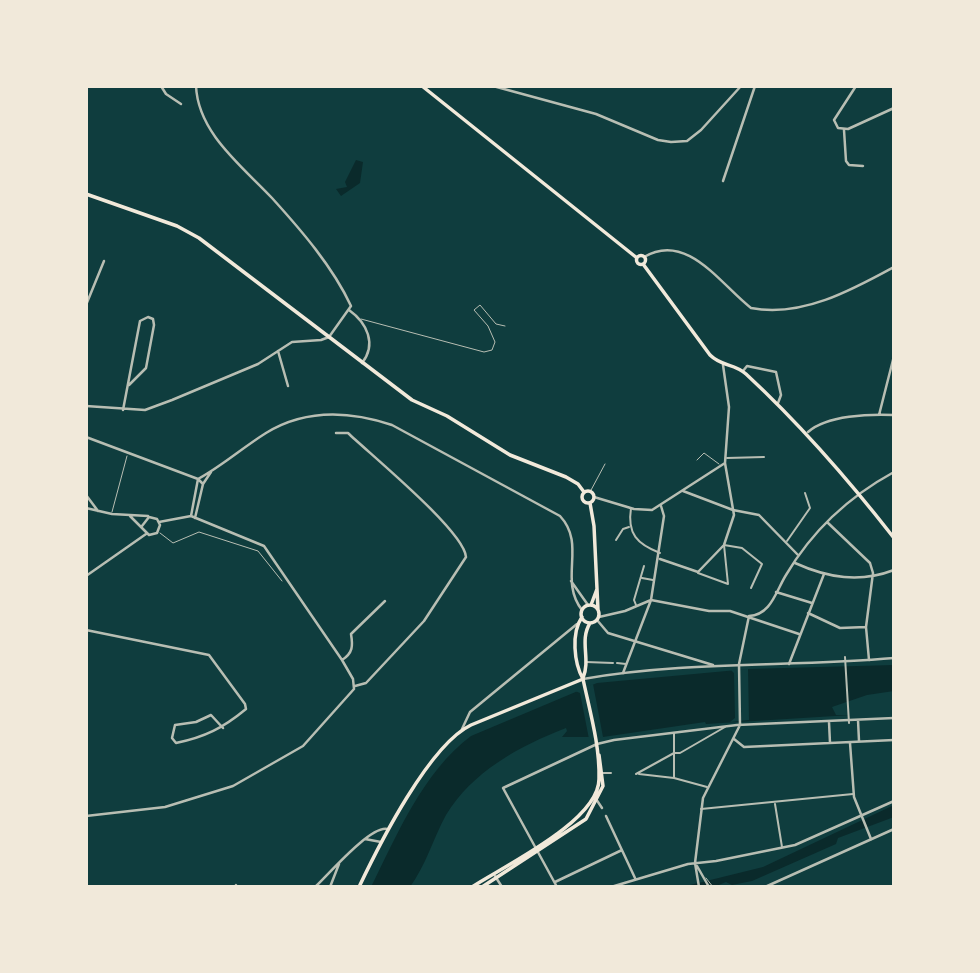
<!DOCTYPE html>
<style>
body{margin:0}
#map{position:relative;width:980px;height:973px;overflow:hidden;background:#0f3d3e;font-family:"Crimson Pro",serif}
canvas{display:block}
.frame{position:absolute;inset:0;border:88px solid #f1e9da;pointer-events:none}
</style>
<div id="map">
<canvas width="980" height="973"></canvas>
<div class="frame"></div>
</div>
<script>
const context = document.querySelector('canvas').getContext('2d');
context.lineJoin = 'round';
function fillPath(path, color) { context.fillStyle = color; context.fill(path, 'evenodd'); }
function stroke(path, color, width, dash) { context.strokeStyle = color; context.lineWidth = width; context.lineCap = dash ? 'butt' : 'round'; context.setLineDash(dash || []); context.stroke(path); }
fillPath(new Path2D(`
 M356 160 363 162 360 183 341 196 336 189 347 187 345 182Z
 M894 665V691L867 695 832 707 836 715H851L706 724 705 722 603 737H562L567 731 566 728C519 746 472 772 446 815 433 839 426 865 410 887H371C397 835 423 772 471 736L597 683 748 669Z
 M894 805V817L838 838 836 844 752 881 732 885 726 882 714 887H682L763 867Z`), '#0a2a2b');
fillPath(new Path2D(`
 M748 669 749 720 730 722 735 718 734 673 731 670Z
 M593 684 603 737 595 740 589 739 580 693 575 691Z`), '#0f3d3e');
stroke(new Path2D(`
 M361 319 484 352 492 350 495 342 488 326 474 310 480 305 496 324 505 326
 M697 460 704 453 719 464
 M590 492 605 464
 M112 512 127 456
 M160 533 173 543 199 532 258 551 282 581
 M706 878 713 887`), '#b8beb3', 1);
stroke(new Path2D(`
 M727 458 764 457
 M631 508C627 534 637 544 660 553
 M616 540 623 529 629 527
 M787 541 810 508 805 493
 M698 573 728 584 724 545 742 548 762 564 751 588
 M642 578 653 580
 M636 605 634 600 644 566
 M845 657 849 723
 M586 662 613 663
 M617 663 626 664
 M602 773H611
 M636 774 674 753V733
 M639 774 674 778 707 787
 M674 778V753H680L725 727
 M775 804 782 847
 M701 809 853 794`), '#b8beb3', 2);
stroke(new Path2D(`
 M161 86 166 94 181 104
 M493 86 596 114 658 140 671 142 687 141 701 130 741 86
 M856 86 834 120 838 128 848 129 894 108
 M844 130 846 161 849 165 863 166
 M723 181 755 86
 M644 257C687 231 721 285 751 308 801 318 852 290 894 267
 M86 305 104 261
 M349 310C367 323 377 344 362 363
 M278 351 288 386
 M743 371 747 366 776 372 781 395 778 403
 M86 406 145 410 172 400 258 364 292 342 321 340 329 337 351 306C333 267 301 230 272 198 242 166 198 133 196 86
 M123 410 140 321 148 317 153 319 154 325 146 368 129 385
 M879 415 894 356
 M808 432C827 415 870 414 894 415
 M336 433H348C371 455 464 531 466 557L424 621 366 683 355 686
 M86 437 198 479 203 484
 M198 479C222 466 242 448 266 433 305 409 350 411 392 425L560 516C587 545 558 579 582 610
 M683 491 733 510 759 515 798 555
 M86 495 98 511
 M594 497 634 509 652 510 725 463
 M86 508 112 514 148 516
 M130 516 149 535 157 533 160 525 157 519 149 517 142 526
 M191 516 198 479
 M195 518 203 484 211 472
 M827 522 870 563 873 573 866 627 869 660
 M660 559 698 572 724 545 734 515 725 463 729 407 723 365
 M795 563C828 578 860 583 894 570
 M86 576 146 534
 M571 581 588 605
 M776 592 812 603
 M808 613 840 628 866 627
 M599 617 625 611 651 600 709 611H730L799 634
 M597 620 608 633 713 665
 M86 630 209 655 245 704 246 709C223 728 205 737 176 743L172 738 175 725 196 722 211 715 223 728
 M342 660C353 653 353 646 351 634L385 601
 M789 664 824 574
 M623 673 651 600 664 516 661 506
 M858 720 859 741
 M829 722 830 743
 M462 729 470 712 577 624
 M734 739 744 747 894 740
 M850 743 854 797 871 839
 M596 799 602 808
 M86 816 165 807 233 786 303 746 354 689 353 679 342 660 264 546 191 516 159 522
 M606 816 635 878
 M365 839 381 842
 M697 866 709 887
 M495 876 502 887
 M555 882 622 850
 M235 887 236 885
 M315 887C329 874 370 826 387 829
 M330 887 339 864
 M557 887 503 788 597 744 614 740 737 725 894 718
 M611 887 688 864 716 861 795 845 894 801
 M699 887 695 863 703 798 740 725 739 664 749 616C771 615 776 591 786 575 812 531 850 496 894 472`), '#b8beb3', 2.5);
stroke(new Path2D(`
 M583 679C686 661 791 667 894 658
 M765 887 894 829`), '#b8beb3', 2.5);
stroke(new Path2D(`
 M422 86 637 258
 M636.5 260a4.5 4.5 0 1 1 9 0a4.5 4.5 0 1 1-9 0Z
 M643 264 710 355C722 367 734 363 746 374 801 425 848 479 894 538
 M472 887C504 866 599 821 599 779 600 746 590 712 583 679
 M482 887 586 819 603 786 599 755`), '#f1e9da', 3.5);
stroke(new Path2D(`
 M86 194 177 226 199 238 412 400 447 416 510 455 566 477 578 484 584 492
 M582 497a6 6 0 1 1 12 0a6 6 0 1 1-12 0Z
 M590 503 594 526 598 610
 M591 605 597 589
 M581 614a9 9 0 1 1 18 0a9 9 0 1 1-18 0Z
 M582 617C571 633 574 663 583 679
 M583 678C591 659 579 641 590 623
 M359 887C379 845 429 745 471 725L583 679`), '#f1e9da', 3.5);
</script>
